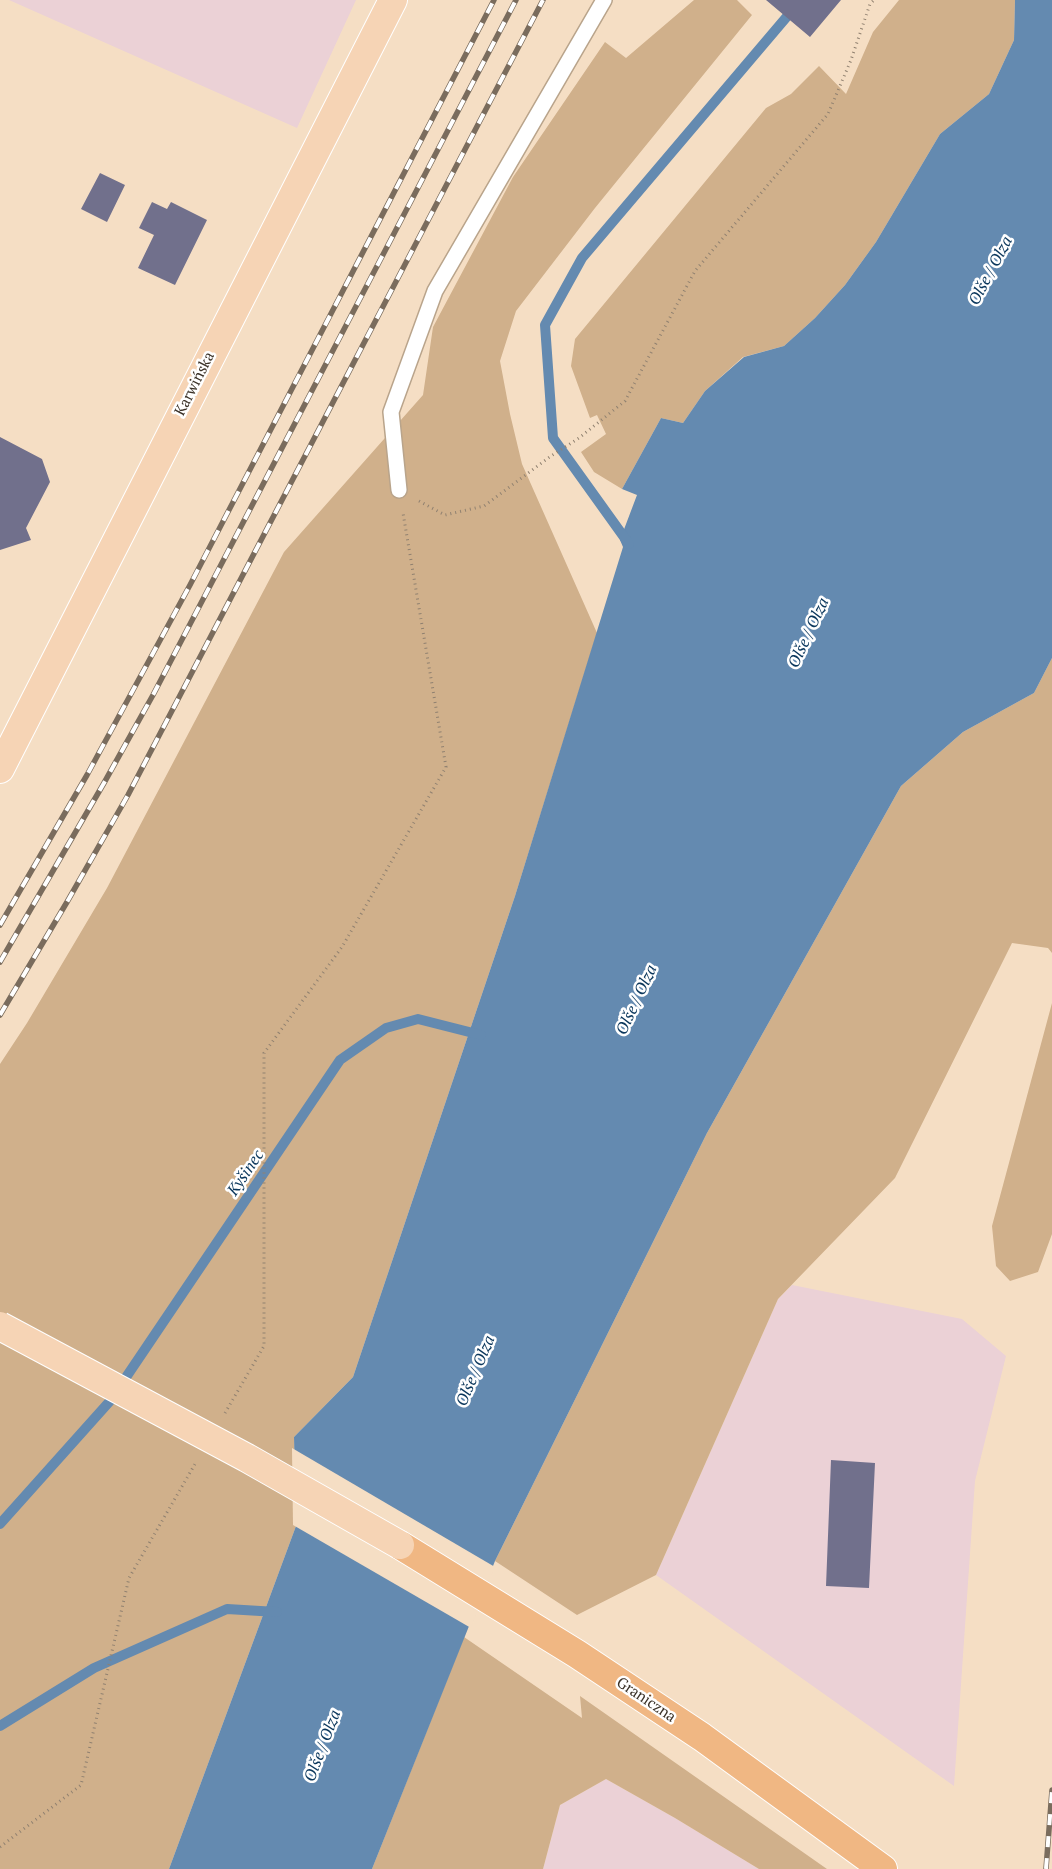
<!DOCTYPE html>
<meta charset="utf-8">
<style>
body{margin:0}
canvas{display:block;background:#f5dec4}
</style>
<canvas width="1052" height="1869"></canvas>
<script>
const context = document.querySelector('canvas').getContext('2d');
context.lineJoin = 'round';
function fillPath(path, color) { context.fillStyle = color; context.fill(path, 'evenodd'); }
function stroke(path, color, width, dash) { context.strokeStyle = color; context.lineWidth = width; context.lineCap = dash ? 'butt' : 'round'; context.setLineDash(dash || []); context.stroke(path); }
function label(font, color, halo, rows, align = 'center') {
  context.font = font + ' "PT Serif",serif'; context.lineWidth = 5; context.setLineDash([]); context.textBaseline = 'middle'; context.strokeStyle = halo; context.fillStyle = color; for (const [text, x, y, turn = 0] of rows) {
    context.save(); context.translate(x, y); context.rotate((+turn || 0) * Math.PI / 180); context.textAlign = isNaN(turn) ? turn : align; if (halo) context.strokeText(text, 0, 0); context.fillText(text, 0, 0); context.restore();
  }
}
fillPath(new Path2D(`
 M9 0H356L297 128Z
 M792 1285 962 1319 1006 1356 975 1481 954 1786 656 1575 778 1299Z
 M606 1779 675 1818 759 1869H543L560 1805Z`), '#ebd1d6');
fillPath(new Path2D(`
 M694 0H737L752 15 595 208 516 311 500 361 510 414 522 464 597 633 515 896 353 1377 294 1437 296 1526 169 1869H0V1064L27 1023 107 888 284 552 423 395 433 327 513 177 605 42 626 58Z
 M899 0H1015L1014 40 989 94 940 134 876 242 845 285 815 318 784 346 743 357 705 391 683 423 661 418 622 489 594 472 581 452 606 434 597 415 590 418 571 366 575 339 766 108 791 94 819 66 846 94 873 32Z
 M1052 658V953L1048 948 1012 943 895 1178 778 1299 656 1575 577 1615 495 1561 707 1133 901 786 963 732 1034 693Z
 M1052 1003V1234L1038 1272 1010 1281 996 1266 992 1226Z
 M464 1637 582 1718 580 1696 827 1869H759L675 1818 606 1779 560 1805 543 1869H372Z`), '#d0b08b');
fillPath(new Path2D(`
 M1015 0H1052V658L1034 693 963 732 901 786 707 1133 495 1561 372 1869H169L296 1526 294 1437 353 1377 515 896 623 547 620 540 637 495 622 489 661 418 683 423 705 391 744 357 784 346 815 318 845 285 876 242 940 134 989 94 1014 40Z`), '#648ab0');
fillPath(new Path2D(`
 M292 1448 495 1567 471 1628 293 1525Z`), '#f5dec4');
stroke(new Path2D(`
 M629 544 553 438 545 325 582 258 801 0
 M0 1524 110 1401 340 1060 386 1028 418 1019 481 1035
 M0 1726 94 1668 227 1609 277 1612`), '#648ab0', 10);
fillPath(new Path2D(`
 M766 0H841L810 37Z
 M100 173 125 185 107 222 81 209Z
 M152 202 167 209 171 202 207 220 175 285 138 268 154 235 139 228Z
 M0 437 42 459 50 482 26 528 31 540 0 550Z
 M831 1460 875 1463 869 1588 826 1586Z`), '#71708c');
const lane = new Path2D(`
 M399 490 391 412 435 291 604 0`);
const primary = new Path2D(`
 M0 769 393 0`);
const highway = new Path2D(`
 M400 1545 577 1654 702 1737 883 1869`);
stroke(lane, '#b9a48b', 18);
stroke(primary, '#fff', 30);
stroke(highway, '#fff', 30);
stroke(new Path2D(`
 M419 501 445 515 484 506 551 456 579 438 625 401 695 271 828 114 851 60 870 4 874 0
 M225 1413 264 1346V1053L342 947 446 767 403 513
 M0 1847 81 1785 129 1578 195 1464`), '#908170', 3, [1, 4]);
stroke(lane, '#fff', 15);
stroke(primary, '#f6d4b5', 28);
stroke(highway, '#f0b783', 28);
const rail = new Path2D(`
 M0 925 87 775 190 585 494 0
 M0 962 104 783 153 695 516 0
 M0 1015 67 902 128 795 543 0
 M1046 1869 1052 1790`);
stroke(rail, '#7a6c5d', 5.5);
stroke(rail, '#fff', 4, [11]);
const primaryBridge = new Path2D(`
 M0 1326 247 1458 400 1545`);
stroke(primaryBridge, '#fff', 30, []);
stroke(primaryBridge, '#f6d4b5', 28);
label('15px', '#3b3228', '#fff', [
 ["Karwińska",195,384,-63],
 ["Graniczna",646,1700,34]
]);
label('italic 16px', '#0b375c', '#fff', [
 ["Olše / Olza",991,271,-62],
 ["Olše / Olza",809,633,-65],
 ["Olše / Olza",637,1000,-65],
 ["Kyšinec",246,1173,-56],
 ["Olše / Olza",476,1371,-67],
 ["Olše / Olza",323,1746,-69]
]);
</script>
